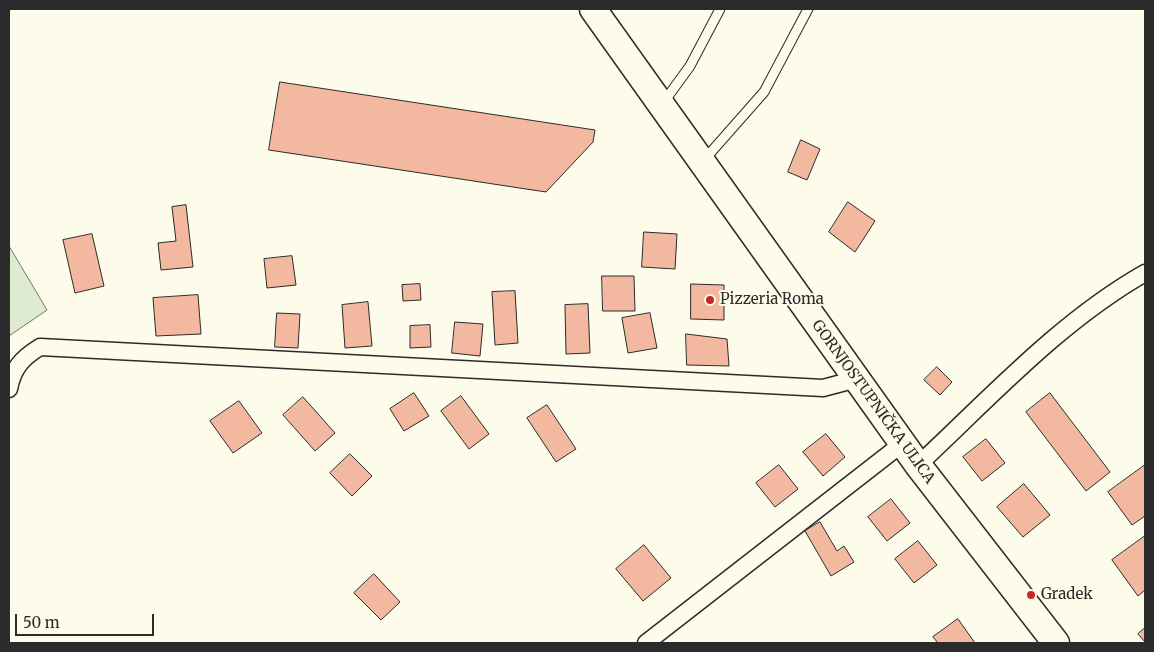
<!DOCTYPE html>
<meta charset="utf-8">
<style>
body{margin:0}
#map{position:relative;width:1154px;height:652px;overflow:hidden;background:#fdfbea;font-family:Merriweather,serif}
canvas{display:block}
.frame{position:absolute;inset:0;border:10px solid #2b2b2b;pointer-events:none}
.scale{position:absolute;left:15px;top:614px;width:139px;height:22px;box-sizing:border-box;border:2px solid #2b2b2b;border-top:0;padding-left:6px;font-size:15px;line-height:18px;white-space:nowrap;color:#2b2b2b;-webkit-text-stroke:4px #fdfbea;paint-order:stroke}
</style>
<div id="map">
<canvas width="1154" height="652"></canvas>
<div class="frame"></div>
<div class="scale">50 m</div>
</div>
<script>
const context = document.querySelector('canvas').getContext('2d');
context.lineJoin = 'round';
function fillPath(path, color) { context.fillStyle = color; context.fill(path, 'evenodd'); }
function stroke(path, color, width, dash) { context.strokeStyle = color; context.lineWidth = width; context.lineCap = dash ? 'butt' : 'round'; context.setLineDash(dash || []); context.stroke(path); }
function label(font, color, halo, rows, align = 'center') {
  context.font = font + ' Merriweather,serif'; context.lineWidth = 4; context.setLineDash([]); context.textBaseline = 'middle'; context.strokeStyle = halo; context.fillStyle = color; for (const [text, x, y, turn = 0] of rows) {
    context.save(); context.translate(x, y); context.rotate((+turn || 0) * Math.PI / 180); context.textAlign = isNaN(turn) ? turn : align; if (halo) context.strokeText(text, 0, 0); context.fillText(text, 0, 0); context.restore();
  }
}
const green = new Path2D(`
 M9 246 47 310 9 336Z`);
fillPath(green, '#deebd1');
stroke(green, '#74746e', 1);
const building = new Path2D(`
 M280 82 595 130 593 142 546 192 269 150Z
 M801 140 820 149 807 180 788 172Z
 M848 202 875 221 855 252 829 232Z
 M186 205 193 267 161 270 158 243 176 241 172 207Z
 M644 232 677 234 675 269 642 267Z
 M92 234 104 286 75 293 63 240Z
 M292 256 296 285 267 288 264 259Z
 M602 276H634L635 311H603Z
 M420 284 421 300 403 301 402 285Z
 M691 284 724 285V320L691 319Z
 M515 291 518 343 495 345 492 292Z
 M198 295 201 334 156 336 153 298Z
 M368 302 372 346 345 348 342 305Z
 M588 304 590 353 566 354 565 305Z
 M277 313 300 314 298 348 275 347Z
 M650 313 657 348 628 353 622 318Z
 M455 322 483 324 480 356 452 353Z
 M430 325 431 347 410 348V326Z
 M686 334 727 339 729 366 687 365Z
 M937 367 952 382 940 395 924 380Z
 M414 393 429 416 404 431 390 409Z
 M1050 393 1110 472 1086 491 1026 412Z
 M461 396 489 434 469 449 441 411Z
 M303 397 335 433 315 451 283 415Z
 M239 401 262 433 233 453 210 421Z
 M547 405 576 449 556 462 527 418Z
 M826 434 845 457 823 476 803 452Z
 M986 439 1005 463 982 481 963 457Z
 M350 454 372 476 352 496 330 473Z
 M779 465 798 489 775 507 756 483Z
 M1145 465V516L1132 525 1108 492Z
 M1024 484 1050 515 1023 537 997 507Z
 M891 499 910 523 887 541 868 517Z
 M820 522 837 551 844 546 854 562 831 576 805 531Z
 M1145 536V590L1138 596 1112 560Z
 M918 541 937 565 914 583 895 559Z
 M644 545 671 578 643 601 616 569Z
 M374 574 400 602 381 620 354 593Z
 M958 619 975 643H938L933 637Z
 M1145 628V642L1138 634Z`);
fillPath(building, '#f2b8a0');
stroke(building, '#2b2b2b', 1);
const service = new Path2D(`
 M663 103 690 66 720 9
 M704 160 764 92 808 9`);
const minor = new Path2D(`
 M9 389C13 368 22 358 40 347L823 388 857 379
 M918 465C990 398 1059 322 1145 273
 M646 643 903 443`);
const primary = new Path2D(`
 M593 9 918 465 1056 643`);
stroke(service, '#2b2b2b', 11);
stroke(minor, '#2b2b2b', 19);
stroke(primary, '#2b2b2b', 29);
stroke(service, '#fdfbea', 9);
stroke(minor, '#fdfbea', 16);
stroke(primary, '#fdfbea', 26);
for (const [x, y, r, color] of [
 [710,300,5,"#c62828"],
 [1031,595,5,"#c62828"]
]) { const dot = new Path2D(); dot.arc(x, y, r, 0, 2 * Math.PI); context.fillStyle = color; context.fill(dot); stroke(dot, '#fdfbea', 2); }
label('15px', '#2b2b2b', '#fdfbea', [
 ["Pizzeria Roma",720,300],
 ["Gradek",1041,595]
], 'left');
label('15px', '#2b2b2b', '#fdfbea', [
 ["GORNJOSTUPNIČKA ULICA",873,402,54]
]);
</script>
